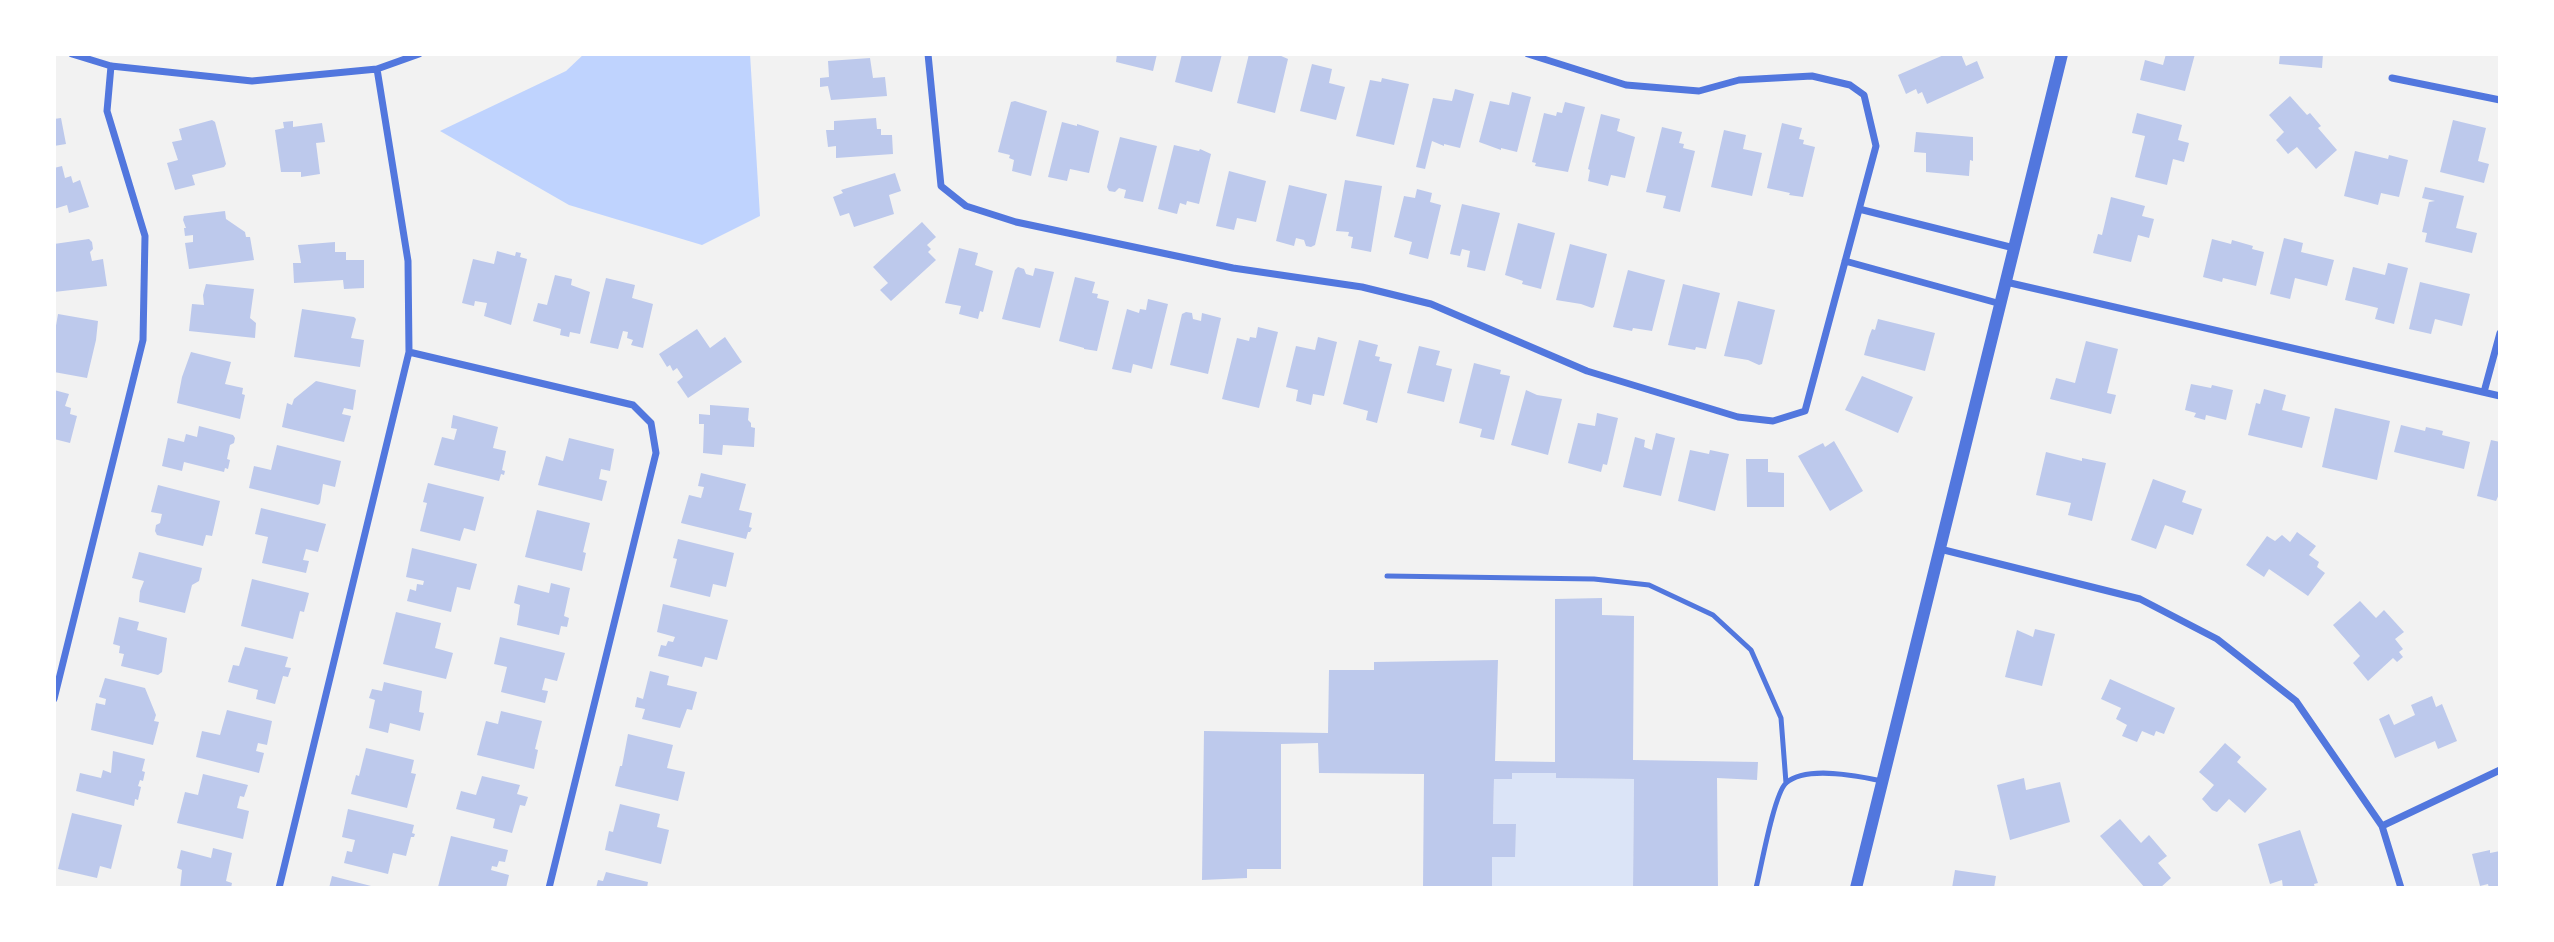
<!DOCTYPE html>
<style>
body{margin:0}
#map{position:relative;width:2554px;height:942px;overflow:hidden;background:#f2f2f2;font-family:"Playfair Display",serif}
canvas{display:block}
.frame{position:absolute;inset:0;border:56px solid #fff;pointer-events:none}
</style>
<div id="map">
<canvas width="2554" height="942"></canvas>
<div class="frame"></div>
</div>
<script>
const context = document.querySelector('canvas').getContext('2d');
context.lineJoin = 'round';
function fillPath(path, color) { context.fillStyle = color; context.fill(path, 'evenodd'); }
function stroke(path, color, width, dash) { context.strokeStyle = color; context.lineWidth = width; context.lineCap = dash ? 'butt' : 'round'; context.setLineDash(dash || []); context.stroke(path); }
fillPath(new Path2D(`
 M1512 773H1556L1557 778 1634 779 1633 888H1492V857H1515V824H1493L1494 779Z`), '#dbe4f7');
fillPath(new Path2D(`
 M584 54H750L760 216 702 245 569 205 440 131 566 71Z`), '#bfd3fe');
fillPath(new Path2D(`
 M1117 54H1157L1153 71 1116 62Z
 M1182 54H1222L1212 92 1175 82Z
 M1249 54 1279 55 1288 59 1275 113 1237 103Z
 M1946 54H1961L1966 66 1977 61 1984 78 1927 104 1922 92 1918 94 1916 89 1906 94 1898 75Z
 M2166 54H2195L2185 91 2140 80 2145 60 2163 65Z
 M2280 54H2323L2322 68 2279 64Z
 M870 58 873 78 885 77 887 96 831 100 828 86 820 87V78L829 77 828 61Z
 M1312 64 1332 69 1329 83 1345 87 1336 120 1300 111Z
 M1382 78 1409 84 1394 145 1356 136 1370 80 1381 82Z
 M1455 89 1474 94 1460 148 1444 144V146L1432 141 1425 169 1416 167 1433 98 1452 101Z
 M1512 92 1531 97 1517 152 1501 148V150L1479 142 1490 101 1509 105Z
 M2290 96 2307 115 2310 113 2321 126 2318 128 2337 150 2316 169 2297 147 2288 154 2276 140 2284 132 2269 115Z
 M1015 101 1047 111 1031 176 1012 171 1014 160 1009 158 1010 155 998 152 1011 102Z
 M1565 102 1585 107 1568 172 1535 166 1536 163 1532 162 1544 113 1556 116 1557 112 1562 113Z
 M2137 113 2182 125 2178 140 2189 143 2184 162 2173 159 2167 185 2135 177 2145 136 2132 133Z
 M1601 114 1620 119 1617 131 1635 137 1625 178 1611 175 1608 186 1588 181 1590 170 1588 169Z
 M61 118 66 144 54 146V119Z
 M876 118 877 129H881V135H892L893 154 836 158V146L828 147 826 130H834V121Z
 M212 120 215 122 226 164 224 167 192 175 195 185 175 190 167 163 178 160 172 142 182 140 179 129Z
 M2453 120 2486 128 2478 161 2489 164 2484 183 2440 172Z
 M293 121V127L322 123 325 142 316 143 320 174 301 177V172H281L275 130 284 128 283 122Z
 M1062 122 1077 126V124L1099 131 1089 173 1070 169 1067 181 1048 177Z
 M1782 123 1802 128 1799 139 1804 140 1803 144 1815 147 1803 197 1789 195 1790 193 1767 188Z
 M1662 127 1682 132 1679 143 1684 144 1683 148 1695 151 1680 212 1663 208 1666 196 1646 192Z
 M1724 130 1746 135 1743 149 1762 153 1752 196 1711 187Z
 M1916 132 1973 137V161L1970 160 1969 176 1926 172V153L1914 152Z
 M1120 137 1157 146 1143 202 1124 198 1126 190 1119 188 1115 192 1109 191 1107 187Z
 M1174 145 1199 151 1200 149 1211 154 1199 204 1187 201 1186 205 1180 203 1177 214 1158 209Z
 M2355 151 2388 159 2389 155 2408 160 2399 197 2381 193 2378 205 2344 196Z
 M62 166 65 178 71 176 73 183 80 180 89 207 69 213 67 205 54 209V168Z
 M1229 171 1266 181 1256 222 1237 218 1234 230 1216 226Z
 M895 173 901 191 889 195 894 214 854 227 849 213 840 216 833 197 843 193 841 190Z
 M1345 180 1382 186 1371 252 1351 248 1353 237 1348 236 1349 232 1336 231Z
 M1289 185 1327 194 1315 245 1311 247 1306 246 1304 240 1296 238 1294 246 1276 241Z
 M2425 187 2464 196 2456 228 2477 233 2472 253 2425 242 2427 233 2422 232 2429 202 2435 201 2422 198Z
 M1417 189 1432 193 1430 202 1441 205 1428 259 1409 254 1412 242 1394 237 1404 196 1415 198Z
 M2111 197 2145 206 2142 216 2154 219 2149 238 2138 235 2131 262 2093 253 2098 234 2102 235Z
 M1462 204 1500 213 1485 271 1467 267 1470 251 1462 249 1460 256 1450 254Z
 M225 211 226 219 245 232 246 237H250L254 260 189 269 185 243 193 242V235L185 236 184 228H186L183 220 184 216Z
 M922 222 936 237 927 245 931 249 928 252 936 260 891 301 880 290 888 283 873 267Z
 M1518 223 1555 233 1541 289 1522 284 1523 281 1505 275Z
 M2284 238 2303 243 2301 252 2334 260 2327 286 2295 278 2290 299 2270 294Z
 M89 239 92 242 93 249 90 252 92 261 103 259 107 286 54 292V244Z
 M2212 239 2231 244 2232 240 2253 246 2252 249 2264 252 2256 286 2223 278 2222 282 2203 277Z
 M335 242V252H346V260H364V288L344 289 343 280 294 283 293 263H301L298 245Z
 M1570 244 1607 254 1594 307 1592 308 1581 304 1556 300Z
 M959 248 978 253 975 265 993 271 983 312 980 311 978 319 959 314 961 306 945 303Z
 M497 251 515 256 516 252 521 253 520 257 527 259 511 325 484 316 487 303 475 301 474 306 462 303 473 259 494 264Z
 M2388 263 2408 268 2394 324 2375 319 2378 308 2345 300 2353 267 2385 275Z
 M1018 267 1024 269 1026 274 1033 276 1035 268 1054 272 1040 328 1002 319 1015 270Z
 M1628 270 1665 280 1652 331 1633 328 1632 331 1613 327Z
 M555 275 572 279 571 285 590 292 580 334 570 332 569 337 560 335 561 329 533 321 538 303 547 305Z
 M1075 277 1095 282 1092 293 1098 294 1097 298 1109 301 1097 351 1084 349V348L1059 341Z
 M606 278 635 285 632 298 653 304 643 348 631 345 633 340 627 338 628 332 623 331 618 349 590 343Z
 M2420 282 2470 294 2462 326 2435 319 2431 334 2409 329Z
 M206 284 254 289 250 318 256 323 255 338 189 331 192 304 204 305 203 295Z
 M1683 284 1720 293 1706 349 1696 347 1695 350 1668 345Z
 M1148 299 1168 304 1152 369 1133 364 1131 373 1112 369 1127 309 1139 313 1140 309 1146 310Z
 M1738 301 1775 310 1762 364 1759 365 1748 360 1724 356Z
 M302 309 354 317 356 319 351 338 364 340 360 367 294 357Z
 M1186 312 1192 313 1193 319 1201 321 1202 313 1221 318 1208 374 1170 365 1182 314Z
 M58 314 98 321 96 340 87 378 54 372V337Z
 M1878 319 1935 333 1925 371 1864 355 1869 337 1872 329 1875 330Z
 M1258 327 1278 332 1259 408 1222 399 1237 338 1249 341 1250 337 1256 338Z
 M697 329 710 348 725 337 742 362 688 398 677 382 683 377 677 368 673 371 670 365 667 367 659 354Z
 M1318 337 1337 342 1324 396 1313 394 1311 405 1296 401 1298 390 1286 387 1296 346 1315 350Z
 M1359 340 1378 345 1375 356 1380 357 1379 361 1392 364 1377 423 1366 420 1368 411 1343 404Z
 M2086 341 2118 349 2107 393 2116 395 2111 414 2050 399 2056 378 2075 383Z
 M1419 346 1440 351 1436 365 1452 369 1444 402 1407 393Z
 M191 352 231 362 225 384 243 388 242 394 245 395 240 419 177 403 182 377Z
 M1474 363 1501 370 1500 374 1510 376 1494 440 1480 437 1482 429 1459 423Z
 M1862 376 1913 397 1898 433 1845 410Z
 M316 381 356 390 353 410 344 408 342 414 351 416 344 442 282 427 287 403 292 405 294 399Z
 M2191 384 2211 388 2212 385 2233 390 2226 420 2206 415 2205 420 2194 417 2196 413 2185 410Z
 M2264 389 2286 395 2282 410 2310 417 2302 448 2248 435 2256 403 2260 404Z
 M54 390 69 394 65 406 71 408 70 414 77 416 70 443 54 439Z
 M1526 390 1537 395 1562 399 1548 455 1511 445Z
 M710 405 749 408 748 420 751 423V427L755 428 754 447 723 445 722 455 703 453 704 424H699V414L710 415Z
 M2335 408 2390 421 2377 480 2322 467Z
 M1597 413 1618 418 1607 465 1603 464 1601 472 1568 463 1578 423 1595 426Z
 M453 415 498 427 493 448 506 451 502 470 505 471 504 475 501 474 499 481 434 465 442 437 454 440 457 429 451 428Z
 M2401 425 2425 431 2426 427 2443 431 2442 435 2470 442 2464 469 2394 452Z
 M199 426 233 435 235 438 234 443 230 445 227 459 230 460 228 469 225 468 224 472 184 462 182 471 162 466 168 438 184 442 186 434 197 437Z
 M1656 433 1675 438 1661 496 1623 487 1635 437 1645 440 1644 447 1652 450Z
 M569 438 614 449 610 471 601 469 599 479 607 481 602 501 538 485 546 456 563 461Z
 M2491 440 2500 442V492L2496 501 2477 496Z
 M1834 441 1863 491 1830 511 1798 456 1815 447 1823 443 1825 447Z
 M277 445 341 461 335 487 323 484 320 503 318 505 249 488 254 466 271 470Z
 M1690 450 1709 454 1710 450 1729 454 1715 511 1678 501Z
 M2046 452 2082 461V458L2106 463 2092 521 2068 515 2071 503 2036 495Z
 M1746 459H1768V472L1784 473V507H1747Z
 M701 473 746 484 739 510 752 513 749 527 752 528 750 532H748L746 539 681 523 689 495 701 498 704 487 698 486Z
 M2153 479 2186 491 2182 502 2202 509 2193 535 2165 525 2156 549 2131 540Z
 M428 483 484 497 475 531 464 528 460 541 420 531 427 503 423 502Z
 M158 485 220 501 212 536 206 535 203 546 157 535 155 531 156 525 160 523 162 514 151 512Z
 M261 508 326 524 318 552 306 549 303 560 309 561 306 573 262 563 268 537 255 534Z
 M537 510 590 523 583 552 586 553 582 571 525 557Z
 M2297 532 2316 546 2309 555 2319 562 2317 567 2325 573 2308 596 2269 569 2264 577 2246 565 2267 536 2275 541 2282 535 2290 542Z
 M678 539 734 553 726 587 713 584 710 597 670 587 677 559 673 558Z
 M412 548 477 564 470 590 457 587 451 612 407 601 410 589 416 591 417 584 423 585 424 581 406 577Z
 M139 552 202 568 199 581 192 585 185 613 139 602 140 591 144 581 132 578Z
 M252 579 309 593 304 612 300 611 293 639 241 626Z
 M551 583 570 588 564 616 569 618 567 627 561 626 559 635 517 625 520 605 514 603 518 585 549 593Z
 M1602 598V615L1634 616 1633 760 1758 762 1757 780 1717 778 1718 888H1633L1634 779 1556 778V773H1512V779H1494L1493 824H1516L1515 857H1492V888H1423L1424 774 1319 773 1318 743 1281 744V869H1247V878L1202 880 1204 731 1328 733 1329 670H1374V662L1498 660 1495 761 1555 762V599Z
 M2360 601 2376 618 2384 610 2404 632 2395 639 2403 649 2399 652 2403 657 2397 662 2393 658 2368 681 2353 663 2360 656 2333 625Z
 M663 604 728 620 717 660 705 657 702 667 658 656 661 645 666 646 668 641 673 642 675 637 657 632Z
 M396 612 441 623 435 648 453 653 446 679 383 664Z
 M119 617 139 622 137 630 167 638 162 672 158 675 121 666 124 654 119 653 120 646 113 644Z
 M2035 629 2055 634 2042 686 2005 677 2017 630 2033 637Z
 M500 637 565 653 557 681 545 678 542 690 548 691 545 703 501 692 507 667 494 664Z
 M245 647 288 657 285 667 291 668 288 677 283 676 275 704 256 699 258 690 228 682 233 665 239 666Z
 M650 671 669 676 667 685 697 692 692 710 687 709 680 728 642 719 645 709 635 707 637 697 643 699Z
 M105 678 145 688 156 715 154 721 159 722 153 745 91 730 96 703 105 705 106 699 99 697Z
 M2110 679 2175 708 2164 734 2156 731 2154 736 2142 731 2137 742 2122 736 2127 725 2116 719 2121 708 2101 699Z
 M384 682 422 691 419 712 424 713 420 731 390 723 388 733 369 728 375 700 369 698 372 689 382 691Z
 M2432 696 2436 707 2442 704 2457 741 2438 749 2435 741 2395 758 2379 719 2389 714 2394 725 2415 715 2411 705Z
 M227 710 272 721 267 745 258 743 256 751 264 753 259 773 196 757 202 731 220 735Z
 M501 711 542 721 535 749 538 750 534 769 477 755 486 721 498 724Z
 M628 734 673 745 667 768 685 772 678 801 615 786 620 766H622Z
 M2225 743 2241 757 2237 762 2267 789 2245 813 2229 799 2217 812 2212 810 2202 799 2214 785 2199 772Z
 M366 748 414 760 411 773 416 774 407 808 351 794 356 775 359 776Z
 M113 751 145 759 142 771 145 772 143 781 140 780 138 786 141 787 138 800 135 799 134 806 76 791 80 773 101 778 103 770 111 773Z
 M203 774 248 785 244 797 240 796 237 808 249 811 243 839 177 823 185 792 198 795Z
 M482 776 520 785 517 794 528 797 525 806 520 805 512 833 493 828 495 819 456 809 461 791 476 795Z
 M2024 778 2026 790 2060 782 2070 822 2010 840 1997 785Z
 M620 804 660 814 657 827 669 830 661 864 605 850 609 831 613 832Z
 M348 809 414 825 412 833 415 834 414 837H411L406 856 393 853 388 874 344 863 347 851 352 852 355 840 342 837Z
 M72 813 122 825 111 869 100 866 97 878 58 869Z
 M2120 819 2141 843 2149 835 2167 856 2158 863 2171 878 2160 888H2145L2100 836Z
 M2300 830 2318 883 2314 884 2315 888H2283L2282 880 2270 884 2258 844Z
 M451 836 508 850 505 862 499 861 497 867 492 866 491 870 509 875 506 888 438 887Z
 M213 848 232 853 226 881 232 883 231 888H180L182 870 177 868 181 850 211 858Z
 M2490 850V853L2500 851V886L2494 888H2489L2488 884 2480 886 2472 854Z
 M1955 870 1996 876 1994 888H1952Z
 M606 872 648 882 647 888H596L598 880 603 881Z
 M332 876 375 887V888H329Z`), '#bdc9ec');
stroke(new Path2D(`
 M1387 576 1594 579 1649 585 1713 615 1751 650 1781 718 1786 783
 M1756 888C1761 868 1774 794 1786 783 1806 765 1859 776 1882 781`), '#5277de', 5);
stroke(new Path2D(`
 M72 54 111 66 252 81 377 69 419 54
 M928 54 941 186 966 206 1016 222 1233 268 1362 287 1431 304 1587 371 1738 417 1773 421 1805 411 1876 146 1864 95 1850 85 1812 76 1739 80 1699 91 1626 85 1528 54
 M2392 78 2500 100
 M1859 209 2014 248
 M1845 261 2001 304
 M2006 282 2500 396
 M409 352 633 405 651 423 656 453 549 888
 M2484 392 2500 333
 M1940 549 2140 599 2217 639 2296 701 2382 826 2401 888
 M54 699 143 340 145 236 107 111 111 66
 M2382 826 2500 770
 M279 888 409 352 408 261 377 69`), '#5277de', 7);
stroke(new Path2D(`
 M1856 888 2062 54`), '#5277de', 12);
</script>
